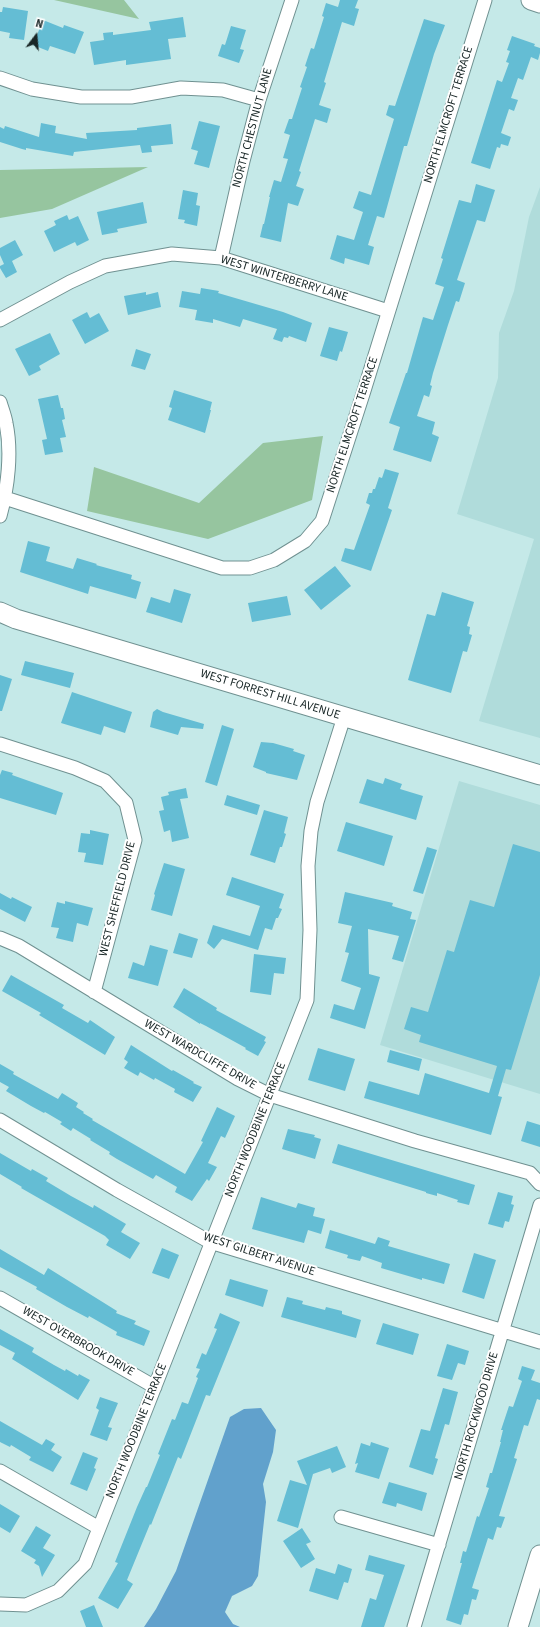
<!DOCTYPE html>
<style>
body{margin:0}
#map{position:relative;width:540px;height:1627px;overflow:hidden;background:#c5e9e8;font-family:"Source Sans 3",sans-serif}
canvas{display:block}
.north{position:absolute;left:16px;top:16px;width:40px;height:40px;-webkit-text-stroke:3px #fff;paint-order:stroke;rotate:16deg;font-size:11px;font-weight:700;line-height:16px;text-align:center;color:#182626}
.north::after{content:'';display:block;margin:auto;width:14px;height:18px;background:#182626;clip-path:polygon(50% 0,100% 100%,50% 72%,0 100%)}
</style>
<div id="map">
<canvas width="540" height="1627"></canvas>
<div class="north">N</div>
</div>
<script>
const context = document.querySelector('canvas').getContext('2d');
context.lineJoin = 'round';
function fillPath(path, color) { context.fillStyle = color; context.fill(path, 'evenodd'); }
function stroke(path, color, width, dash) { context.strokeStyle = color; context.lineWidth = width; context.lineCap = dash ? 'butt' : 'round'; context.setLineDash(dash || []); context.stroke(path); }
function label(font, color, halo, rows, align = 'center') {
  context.font = font + ' "Source Sans 3",sans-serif'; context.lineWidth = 4; context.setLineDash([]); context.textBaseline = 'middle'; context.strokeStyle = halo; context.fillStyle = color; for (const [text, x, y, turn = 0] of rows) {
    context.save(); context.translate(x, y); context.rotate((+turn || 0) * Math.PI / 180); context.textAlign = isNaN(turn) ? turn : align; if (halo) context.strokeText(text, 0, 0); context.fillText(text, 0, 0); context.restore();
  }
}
fillPath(new Path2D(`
 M540 187V738L479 721 534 539 457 514 498 378 499 333 514 291 529 217Z
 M459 781 540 805V1094L380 1045Z`), '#b0dcdb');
fillPath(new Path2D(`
 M54 0H124L139 19Z
 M148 167 52 209 0 218V170Z
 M323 436 312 500 208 539 87 511 94 467 199 503 263 443Z`), '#96c59f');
fillPath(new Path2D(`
 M261 1408 276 1430 273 1452 263 1484 266 1502 258 1576 252 1586 232 1596 225 1612 233 1624 240 1627H144L156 1609 176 1571 230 1417 244 1409Z`), '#61a1cc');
fillPath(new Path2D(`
 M340 0H358L355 8 359 9 354 26 342 22 324 82 326 83 319 105 331 109 327 123 315 119 299 171 301 172 296 186 304 189 298 206 288 203 281 242 260 237 263 224H264L270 197H269L274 180 281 182 288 159 283 158 290 135 284 133 289 119H292L302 88 300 87 307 67 305 66 311 48 314 49 324 17 322 16 326 3 338 7Z
 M3 7 28 11 24 40 9 38 10 33 0 31V12H2Z
 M183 17 186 37 168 39 171 59 126 65V60L94 65 90 42 104 40 103 33 113 32V35L151 30 149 22Z
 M424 19 445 25 434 54 407 146H404L384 218 377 216 368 245 374 247 369 265 345 258 344 264 330 259 337 235 354 240 363 212 353 208 359 191 371 195 394 119 386 115 389 105 395 106Z
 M43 20 63 28 64 25 84 32 75 54 50 46 48 51 33 45Z
 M231 26 246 30 240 49 244 50 239 63 218 56 222 44 225 45Z
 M512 36 535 44 534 46 540 48V53L538 60 531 57 523 80 518 78 511 98 518 100 514 111 509 109 501 133 511 137 508 146 501 144 500 148 497 147 490 169 471 163 497 80 502 82 509 63 506 62 510 51 507 50Z
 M199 121 220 126 209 168 194 164 198 151 191 149Z
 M41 123 56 126 55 133 87 139 86 133 137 130V128L171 124 173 144 151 146 152 152 142 153 140 145 74 152 73 156 26 148V150L22 149 0 142V127L4 129 5 126 39 137Z
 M476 184 495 190 485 222 477 220 457 280 465 283 459 302 456 301 448 325 433 373 430 385 432 386 429 397 424 395 417 416 435 422 432 434 439 437 431 462 393 450 400 427 389 423 406 373H407L423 317 433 320 444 287 435 284 443 259 441 258 459 200 471 203Z
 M183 190 198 193 196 205 200 206 197 226 184 223 185 220 178 219Z
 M143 202 147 223 117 229 118 232 102 235 97 212Z
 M67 215 69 220 78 216 89 240 77 246 75 242 54 252 44 231 56 225 54 221Z
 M15 240 23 255 12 261 17 272 6 278 0 268V266L4 264 0 255V248Z
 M201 288 219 291 218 293 283 312 312 323 306 342 289 336 288 338 284 337 282 342 273 339 277 329 243 319 240 327 213 319V323L195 320 197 310 179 307 182 291 200 294Z
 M146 292V295L158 292 161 307 128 315 124 296Z
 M87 312 90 318 99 313 109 331 85 344 72 320Z
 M329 327 348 332 342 352 340 351 337 361 320 356Z
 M50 333 60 354 39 366 41 370 29 376 15 349Z
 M136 349 151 354 145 370 131 366Z
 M174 390 212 402 210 410H211L205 433 168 420 172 408 169 407Z
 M58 395 61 408H63L65 419 62 420 66 437 60 438 63 452 45 455 42 440 47 439 38 399Z
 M385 469 399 473 388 508 392 510 371 571 341 561 345 548 354 550 370 505 366 503 369 493H372L373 489H375L379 477 382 478Z
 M28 541 50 547 46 561 73 569 77 558 97 564 96 565 132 575 131 579 141 582 136 599 90 586 88 594 20 572Z
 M335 566 351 586 321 610 304 590Z
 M174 589 191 594 182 623 146 612 151 597 170 603Z
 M442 592 474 602 467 626 470 627 469 634 472 635 467 652 463 651 451 693 408 680 427 614 435 616Z
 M287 596 291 615 252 622 248 603Z
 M25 661 74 673 70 688 21 675Z
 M0 675 12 679 2 711H0Z
 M72 692 132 712 125 733 104 726 101 735 61 723Z
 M157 709 163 712 204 724 203 729 181 727 178 735 150 727 153 712Z
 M222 725 234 729 217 786 205 782Z
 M261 742 273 743 294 749 293 751 305 755 297 780 266 773V772L253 767Z
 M2 770 13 773 12 775 63 793 56 815 0 798V775Z
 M385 778 402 784 400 789 423 796 416 820 359 803 367 779 383 784Z
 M186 788 188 798 180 799 189 838 172 842 170 830 164 832 159 811 164 810 161 797 169 795 168 792Z
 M227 795 260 805 257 815 224 805Z
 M264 810 288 817 284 833 286 834 282 847H280L275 863 250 855Z
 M346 822 393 836 384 866 337 851Z
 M90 830 109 834 103 865 84 862 86 853 78 852 81 833 90 834Z
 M513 844 540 852V975L511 1070 506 1069 498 1096 502 1097 491 1135 364 1098 369 1081 419 1095 425 1073 489 1093 497 1066 419 1042 421 1035 404 1029 411 1007 428 1012 447 950 454 952 470 900 494 907Z
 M427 847 437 850 423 894 413 891Z
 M164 863 185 869 172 916 151 910 155 895 154 894Z
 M232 877 284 894 279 908 282 909 278 918H276L272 930 265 928 258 950 222 939 214 949 207 943 213 925 250 936 260 906 226 895Z
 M345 892 393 903 392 906 412 912 410 919 416 920 403 962 392 959 399 936 368 929 369 974 380 977 365 1029 330 1018 334 1004 354 1010 361 988 341 981 349 953 345 952 352 926 338 923Z
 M0 893 11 899 12 897 32 907 25 922 0 909Z
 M65 901 93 908 88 926 77 923 73 942 56 938 59 928 51 927 57 902 65 904Z
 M179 933 198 939 192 958 173 953Z
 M150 945 168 950 158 986 128 978 133 962 144 966Z
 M254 954 286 958 284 974 274 973 271 995 250 992Z
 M11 975 64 1005 62 1008 88 1023 90 1020 115 1037 105 1055 39 1015 41 1013 2 991Z
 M184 988 217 1008 216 1010 266 1037 264 1041 266 1042 258 1056 245 1049 246 1048 206 1026 200 1023V1024L173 1007Z
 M131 1045 172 1071 173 1070 194 1082 193 1083 202 1087 193 1102 174 1092 175 1089 155 1078 154 1080 140 1072 138 1076 124 1068 128 1062 124 1059Z
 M318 1048 355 1059 345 1091 308 1080Z
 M390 1050 422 1059 419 1071 387 1062Z
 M0 1064 14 1072 13 1074 58 1099 62 1093 78 1103 76 1107 84 1112 83 1113 93 1119 92 1120 185 1174 203 1142 201 1141 217 1107 235 1116 225 1138 221 1136 208 1163 217 1167 209 1181 207 1179 192 1201 175 1192 177 1187 156 1175 153 1179 117 1159 109 1154 110 1152 90 1140 91 1139 73 1128 71 1131 60 1124 62 1122 45 1112 44 1113 31 1106 6 1091 9 1087 0 1082Z
 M527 1121 540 1125V1147L521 1141Z
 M288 1129 315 1135 314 1137 321 1139 315 1159 282 1149Z
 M338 1144 475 1185 469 1205 457 1202 458 1200 437 1193V1196L426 1193V1192L332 1163Z
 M0 1153 31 1171 32 1169 48 1178 46 1181 71 1196 93 1208 94 1205 126 1224 121 1232 140 1243 130 1259 106 1245 109 1240 105 1236 21 1188 22 1187 0 1174Z
 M498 1192 513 1196 511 1204 514 1205 509 1222 505 1221 503 1228 488 1224Z
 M261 1197 296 1208 298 1203 315 1208 313 1216 325 1219 321 1234 308 1230 304 1243 252 1229Z
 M330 1230 375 1244 378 1237 390 1241 388 1246 450 1264 444 1284 422 1278V1280L381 1268 382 1263 362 1256 360 1261 347 1258 348 1255 325 1248Z
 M162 1248 179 1255 169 1279 152 1273Z
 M0 1249 44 1275 48 1268 117 1311 116 1313 136 1321 134 1324 150 1331 144 1346 116 1335 117 1332 89 1316 88 1318 67 1307 36 1289 37 1287 0 1267Z
 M474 1253 496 1260 484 1299 462 1292Z
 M230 1279 268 1290 263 1307 225 1295Z
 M287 1297 303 1301 302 1304 325 1310 326 1307 342 1311V1314L361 1320 356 1338 281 1317Z
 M220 1313 240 1322 210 1396 206 1395 181 1459 178 1457 151 1525 150 1524 127 1580 133 1584 118 1609 98 1598 118 1563 115 1562 137 1507 146 1487H147L160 1455 158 1454 172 1419 175 1420 182 1402 188 1404 198 1378 196 1377 200 1369 196 1368 202 1353 206 1355 217 1329 214 1328Z
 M383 1323 419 1334 413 1355 376 1344Z
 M0 1329 34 1348 32 1352 54 1365 65 1371 66 1369 78 1376 79 1374 90 1380 78 1400 12 1359 15 1353 0 1345Z
 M447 1344 469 1351 465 1365 458 1363 452 1380 437 1376Z
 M522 1366 535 1370 531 1380 540 1383V1400L537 1399 528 1426 524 1425 514 1458 517 1459 499 1516 505 1517 501 1528 497 1527 493 1540 488 1538 472 1588 479 1590 476 1600 472 1599 468 1615 464 1614 461 1625 446 1620 462 1563H460L463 1551 466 1552 477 1516 479 1517 489 1488 486 1487 490 1473H492L501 1442H500L503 1430H501L509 1406 513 1407 522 1381 518 1379Z
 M443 1388 458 1392 449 1425 445 1424 435 1458 438 1459 433 1475 409 1467 421 1429 430 1431Z
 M100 1397 118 1403 108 1427 112 1428 107 1441 90 1435 99 1410 96 1408Z
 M0 1421 42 1445 46 1439 55 1444 51 1450 62 1457 53 1472 29 1460 31 1457 11 1445 10 1447 0 1442Z
 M371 1442 389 1448 379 1479 355 1472 358 1463 355 1464 361 1443 370 1446Z
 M337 1446 346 1467 332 1473 330 1468 313 1474 298 1528 277 1521 290 1480 307 1485 297 1461Z
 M83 1452 98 1458 94 1468 96 1469 87 1491 70 1484Z
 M389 1482 427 1493 422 1511 397 1503 396 1507 382 1503Z
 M0 1504 20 1516 10 1533 0 1527Z
 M36 1526 51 1535 43 1548 55 1555 42 1577 39 1566 34 1563 36 1560 21 1551Z
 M302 1528 311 1542 306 1544 315 1559 301 1568 283 1541Z
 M369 1555 405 1565 384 1627H361L370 1598 376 1600 384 1575 365 1570Z
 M338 1564 352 1569 348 1583 344 1582 338 1600 309 1591 316 1568 335 1574Z
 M94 1605 103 1627H86L80 1611Z`), '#64bdd4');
const street = new Path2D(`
 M0 78 32 89 81 97H131L181 88 223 90 259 100
 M221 258 243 161 259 100 292 0
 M0 320 70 282 105 266 172 254 221 258 388 311
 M0 402C2 409 5 416 6 423 12 452 8 487 0 516
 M5 498 222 568H250L274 560 305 541 322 521 363 394 485 0
 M0 744 75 768 105 781 126 803 135 840 94 992
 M0 938 19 946 238 1079 270 1095 415 1141 530 1173 540 1184
 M0 1120 117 1190 210 1242 540 1342
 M0 1298 155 1387
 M0 1471 99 1528
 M341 1517 439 1545
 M0 1604 26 1605 58 1591 85 1564 307 1000 310 930 308 866 311 831 317 802 344 717
 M414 1627 540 1205`);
const secondary = new Path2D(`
 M531 0 540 3
 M0 612 16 619 540 775
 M518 1627 540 1555`);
stroke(street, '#709191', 15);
stroke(secondary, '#709191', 21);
stroke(street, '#fff', 13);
stroke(secondary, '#fff', 19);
label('12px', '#182626', '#fff', [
 ["NORTH ELMCROFT TERRACE",449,115,-73],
 ["NORTH CHESTNUT LANE",253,128,-75],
 ["WEST WINTERBERRY LANE",284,279,17],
 ["NORTH ELMCROFT TERRACE",353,425,-72],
 ["WEST FORREST HILL AVENUE",270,695,17],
 ["WEST SHEFFIELD DRIVE",118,899,-76],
 ["WEST WARDCLIFFE DRIVE",200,1055,30],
 ["NORTH WOODBINE TERRACE",256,1130,-68],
 ["WEST GILBERT AVENUE",259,1255,18],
 ["WEST OVERBROOK DRIVE",78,1342,30],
 ["NORTH ROCKWOOD DRIVE",477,1416,-74],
 ["NORTH WOODBINE TERRACE",137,1431,-68]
]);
</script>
